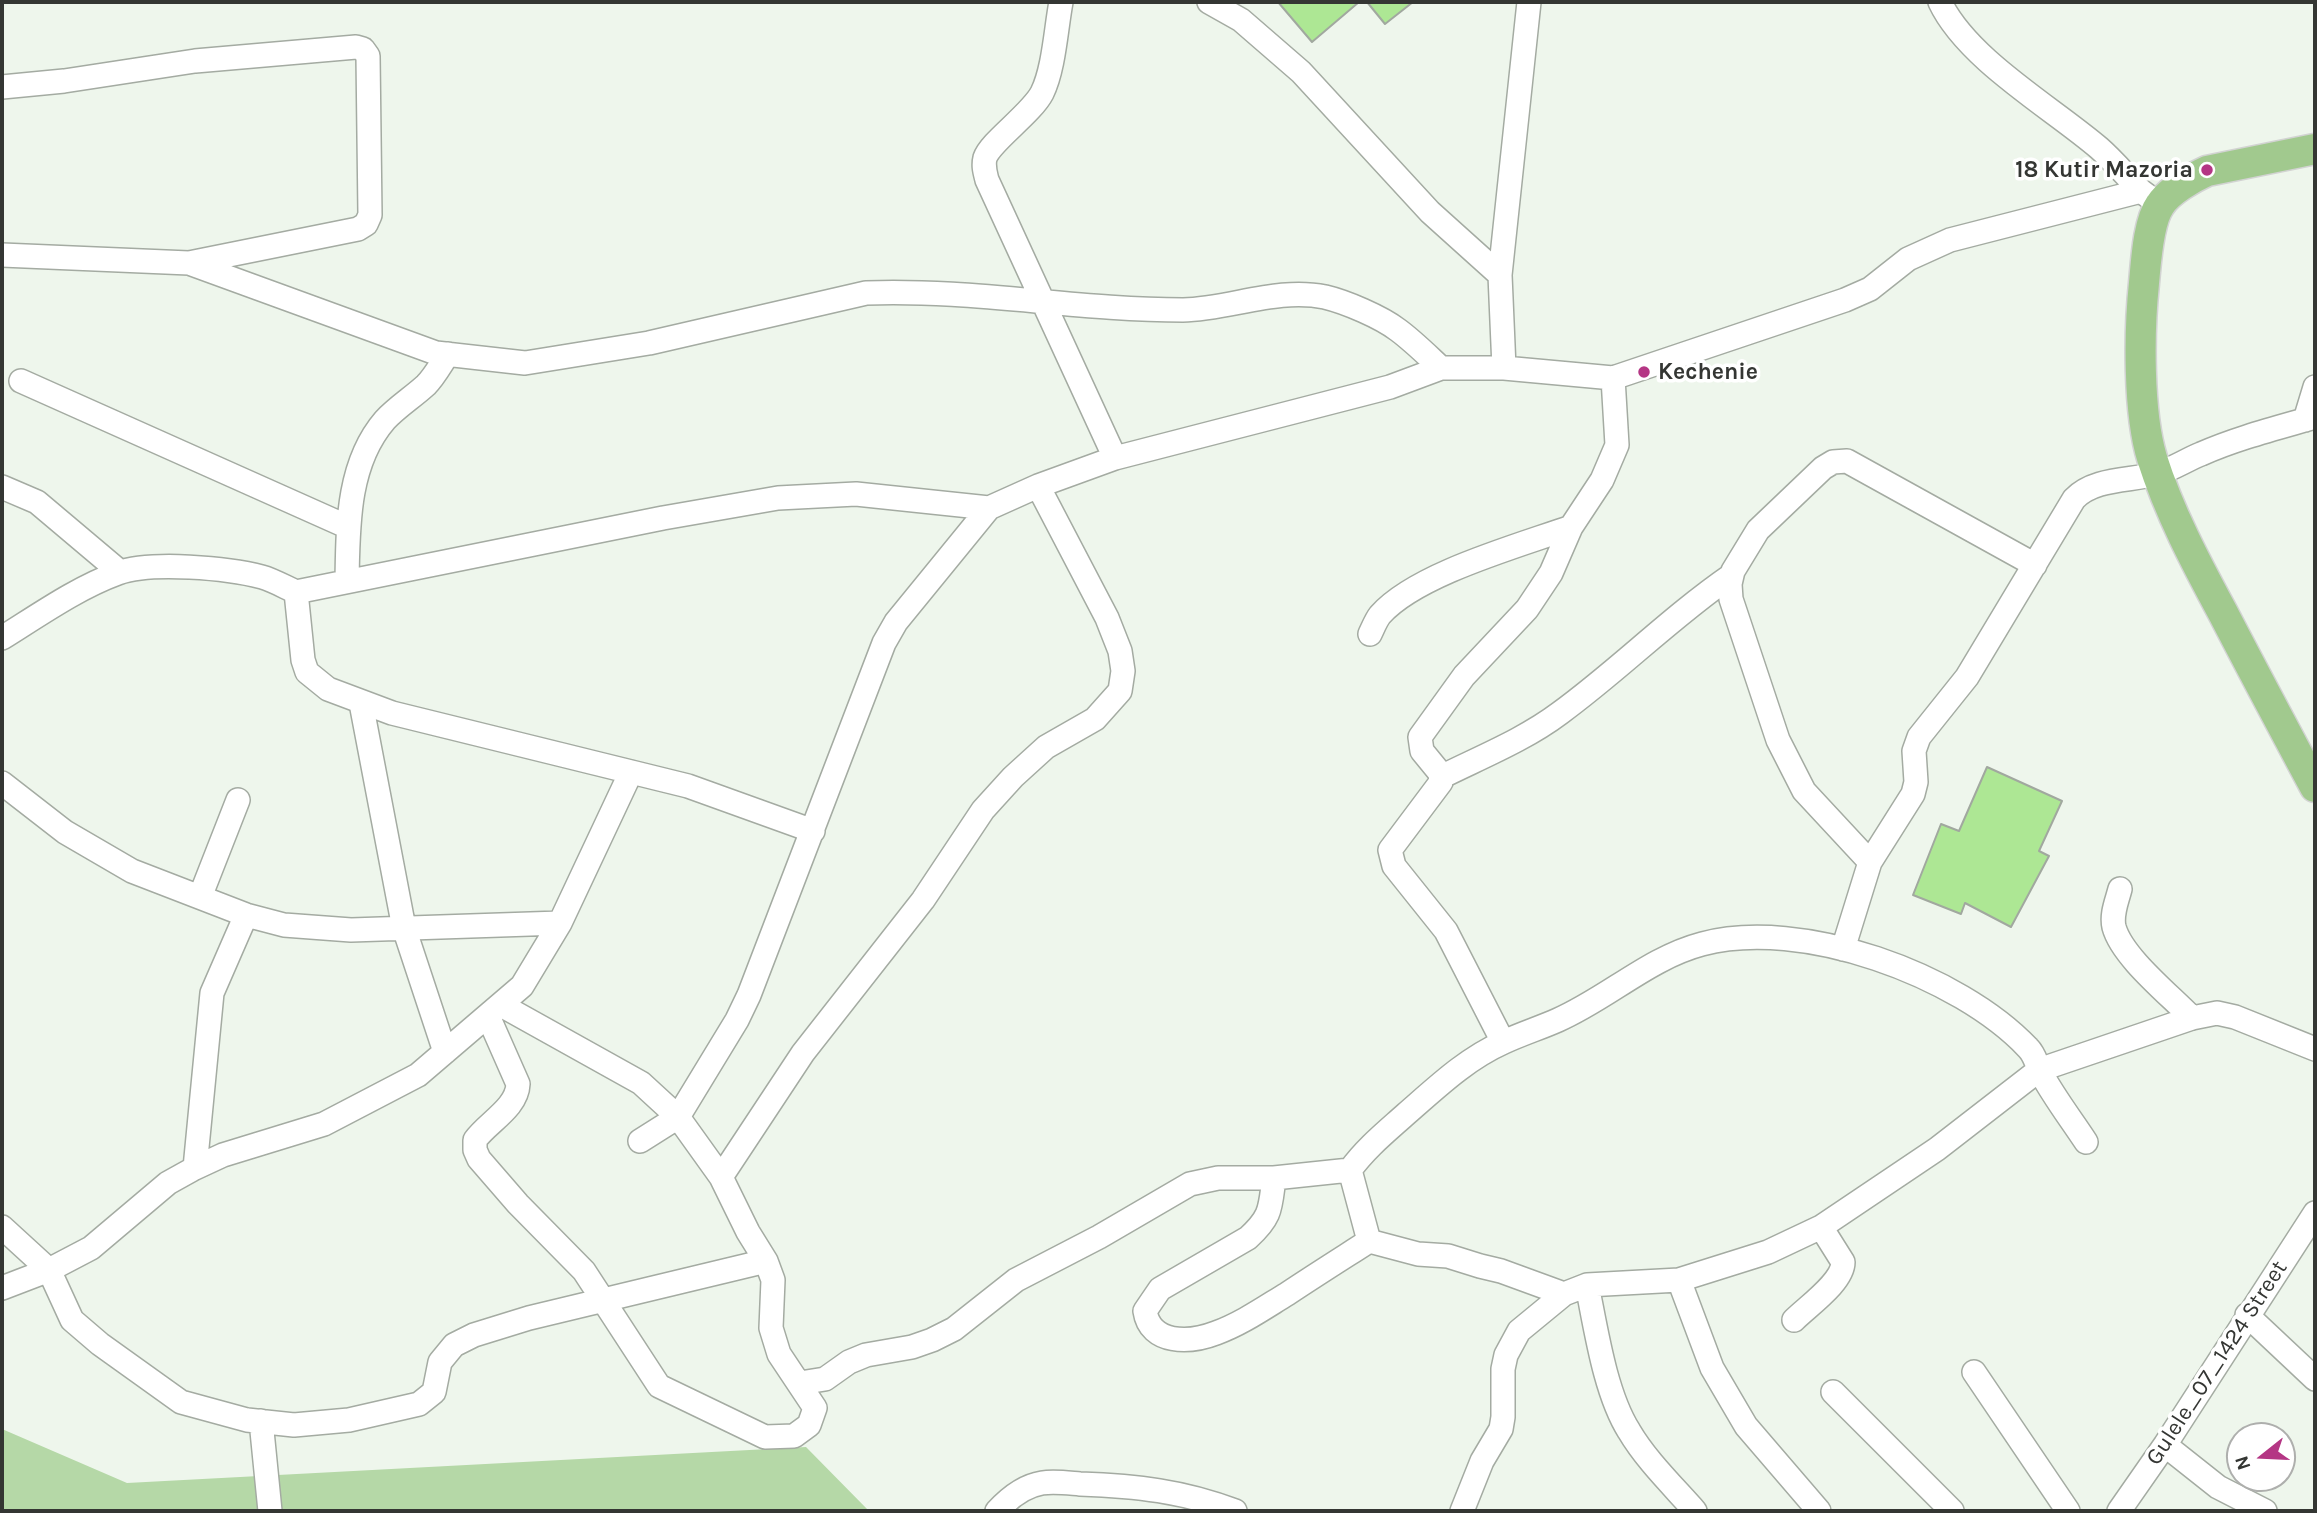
<!DOCTYPE html>
<style>
body{margin:0}
#map{position:relative;width:2317px;height:1513px;overflow:hidden;background:#eef6ec;font-family:Karla,sans-serif}
canvas{display:block}
.frame{position:absolute;inset:0;border:4px solid #343633;pointer-events:none}
.north{position:absolute;left:2226px;top:1422px;width:70px;height:70px;box-sizing:border-box;background:#fff;border:2px solid #aeafad;border-radius:50%;rotate:252deg;font-size:19px;font-weight:700;line-height:28px;text-align:center;color:#343633}
.north::after{content:'';display:block;margin:auto;width:24px;height:32px;background:#b43684;clip-path:polygon(50% 0,100% 100%,50% 72%,0 100%)}
</style>
<div id="map">
<canvas width="2317" height="1513"></canvas>
<div class="frame"></div>
<div class="north">N</div>
</div>
<script>
const context = document.querySelector('canvas').getContext('2d');
context.lineJoin = 'round';
function fillPath(path, color) { context.fillStyle = color; context.fill(path, 'evenodd'); }
function stroke(path, color, width, dash) { context.strokeStyle = color; context.lineWidth = width; context.lineCap = dash ? 'butt' : 'round'; context.setLineDash(dash || []); context.stroke(path); }
function label(font, color, halo, rows, align = 'center') {
  context.font = font + ' Karla,sans-serif'; context.lineWidth = 7; context.setLineDash([]); context.textBaseline = 'middle'; context.strokeStyle = halo; context.fillStyle = color; for (const [text, x, y, turn = 0] of rows) {
    context.save(); context.translate(x, y); context.rotate((+turn || 0) * Math.PI / 180); context.textAlign = isNaN(turn) ? turn : align; if (halo) context.strokeText(text, 0, 0); context.fillText(text, 0, 0); context.restore();
  }
}
fillPath(new Path2D(`
 M2 1429 127 1483 806 1447 869 1511H2Z`), '#b5d8a7');
const building = new Path2D(`
 M1278 2H1359L1312 42Z
 M1367 2H1413L1385 24Z
 M1987 767 2062 801 2039 851 2049 856 2011 927 1965 903 1961 914 1913 895 1941 824 1959 831Z`);
fillPath(building, '#ade794');
stroke(building, '#a1a89f', 2);
const minor = new Path2D(`
 M1061 2C1056 28 1054 69 1042 93 1031 114 990 142 985 158 983 166 985 172 987 180L1115 458
 M1209 2 1241 20 1301 72 1430 212 1500 275
 M1940 2C1967 59 2051 107 2099 148 2114 161 2127 177 2141 191
 M2 87 64 81 195 61 356 47 363 49 368 56 370 215 366 224 358 229 189 263 2 255
 M189 263 436 353 525 363 649 343 866 293C972 289 1077 310 1183 310 1230 309 1278 287 1325 297 1346 302 1381 317 1398 330 1413 341 1427 355 1441 368
 M1504 368 1500 275 1529 2
 M21 381 348 527
 M2305 420 2315 387
 M2 487 37 502 120 572
 M347 581C348 527 347 464 385 420 397 407 413 397 426 385 435 376 441 364 448 354
 M296 592 303 660 307 672 328 689 392 713 688 786 813 831
 M1370 634C1373 628 1376 620 1380 615 1416 574 1518 546 1571 527
 M2 638C39 615 77 588 118 573 151 561 228 568 262 577 273 580 285 587 296 592L663 518 778 498 856 494 989 508
 M361 703 404 928 445 1052
 M1441 777C1481 757 1524 740 1560 713 1619 670 1671 617 1732 575
 M2 783 65 832 132 871 246 915 284 925 351 930 560 923
 M1870 862 1804 791 1778 740 1731 599 1730 584 1733 571 1758 530 1823 468 1833 462 1847 461 2035 565
 M2120 889C2117 901 2111 914 2114 927 2122 957 2170 995 2192 1018
 M200 897 238 800
 M1843 949 1870 862 1913 794 1916 782 1914 751 1919 737 1967 677 2074 499C2094 478 2129 481 2156 474 2171 470 2186 460 2201 454 2237 438 2277 428 2315 417
 M488 1016 518 1084C517 1108 488 1122 475 1140V1150L479 1159 518 1204 584 1271 659 1386 765 1437 794 1436 809 1425 815 1408 779 1354 771 1328 773 1280 766 1261 748 1232 721 1177 678 1117 641 1083 501 1005
 M1503 1042 1446 931 1394 866 1390 850 1441 782 1440 773 1422 751 1420 737 1464 676 1527 609 1551 573 1571 527 1602 480 1617 445 1613 378
 M640 1141 678 1117 737 1020 749 995 884 643 896 622 989 508 1038 486 1115 458 1390 387 1441 368H1504L1613 378 1845 300 1870 289 1908 259 1950 240 2141 191 2160 205
 M195 1168 212 993 246 915
 M721 1177 803 1053 923 900 983 810 1013 777 1046 747 1095 719 1120 691 1123 671 1120 651 1107 618 1038 486
 M1274 1178C1270 1208 1272 1216 1248 1238L1160 1289 1145 1311C1150 1345 1190 1343 1216 1333 1241 1324 1264 1308 1287 1294 1314 1276 1341 1259 1369 1241L1418 1254 1448 1256 1480 1266 1501 1271 1564 1294
 M2 1227 49 1270 72 1320 100 1344 181 1402 247 1420 294 1425 349 1420 419 1404 434 1392 440 1362 454 1345 474 1335 529 1318 766 1261
 M1369 1241 1350 1170C1366 1148 1386 1132 1406 1114 1437 1087 1466 1059 1504 1042 1521 1034 1540 1028 1558 1020 1608 998 1649 958 1702 944 1801 917 1959 975 2028 1048 2035 1055 2036 1063 2040 1071 2053 1096 2071 1119 2086 1142
 M1679 1280 1712 1368 1746 1426 1819 1511
 M1587 1285C1596 1329 1605 1393 1629 1431 1646 1460 1673 1486 1695 1511
 M2 1288 49 1270 91 1248 168 1183 195 1168 223 1155 324 1124 418 1075 522 986 560 923 631 772
 M2247 1315 2315 1379
 M1794 1320C1808 1306 1843 1282 1843 1262L1821 1227
 M1974 1372 2068 1511
 M800 1383 825 1379 849 1362 866 1355 912 1347 932 1340 954 1329 1016 1280 1099 1237 1190 1184 1218 1178H1274L1350 1170
 M1833 1392 1952 1511
 M261 1421 270 1511
 M2165 1445 2218 1487 2265 1511
 M997 1511C1009 1498 1023 1486 1042 1483 1054 1481 1068 1483 1080 1484 1136 1486 1183 1491 1235 1511
 M1462 1511 1482 1461 1501 1429 1503 1417V1369L1506 1355 1519 1331 1564 1294 1587 1285 1679 1280 1768 1252 1821 1227 1937 1149 2039 1070 2192 1018 2217 1013 2235 1017 2315 1049
 M2119 1511 2165 1445 2315 1213`);
const major = new Path2D(`
 M2315 149 2207 171C2192 178 2169 191 2160 205 2148 222 2146 262 2144 283 2139 331 2138 412 2152 458 2169 512 2196 563 2223 613 2253 671 2284 729 2315 787`);
stroke(minor, '#a4aba2', 26);
stroke(major, '#d2d3d2', 33);
stroke(minor, '#fff', 23);
stroke(major, '#a1c98e', 30);
for (const [x, y, r, color] of [
 [2207,170,7,"#b43684"],
 [1644,372,7,"#b43684"]
]) { const dot = new Path2D(); dot.arc(x, y, r, 0, 2 * Math.PI); context.fillStyle = color; context.fill(dot); stroke(dot, '#fff', 2.5); }
label('bold 23px', '#343633', '#fff', [
 ["18 Kutir Mazoria",2193,170],
 ["Kechenie",1658,372,"left"]
], 'right');
label('23px', '#343633', '#fff', [
 ["Gulele_07_1424 Street",2217,1363,-57]
]);
</script>
